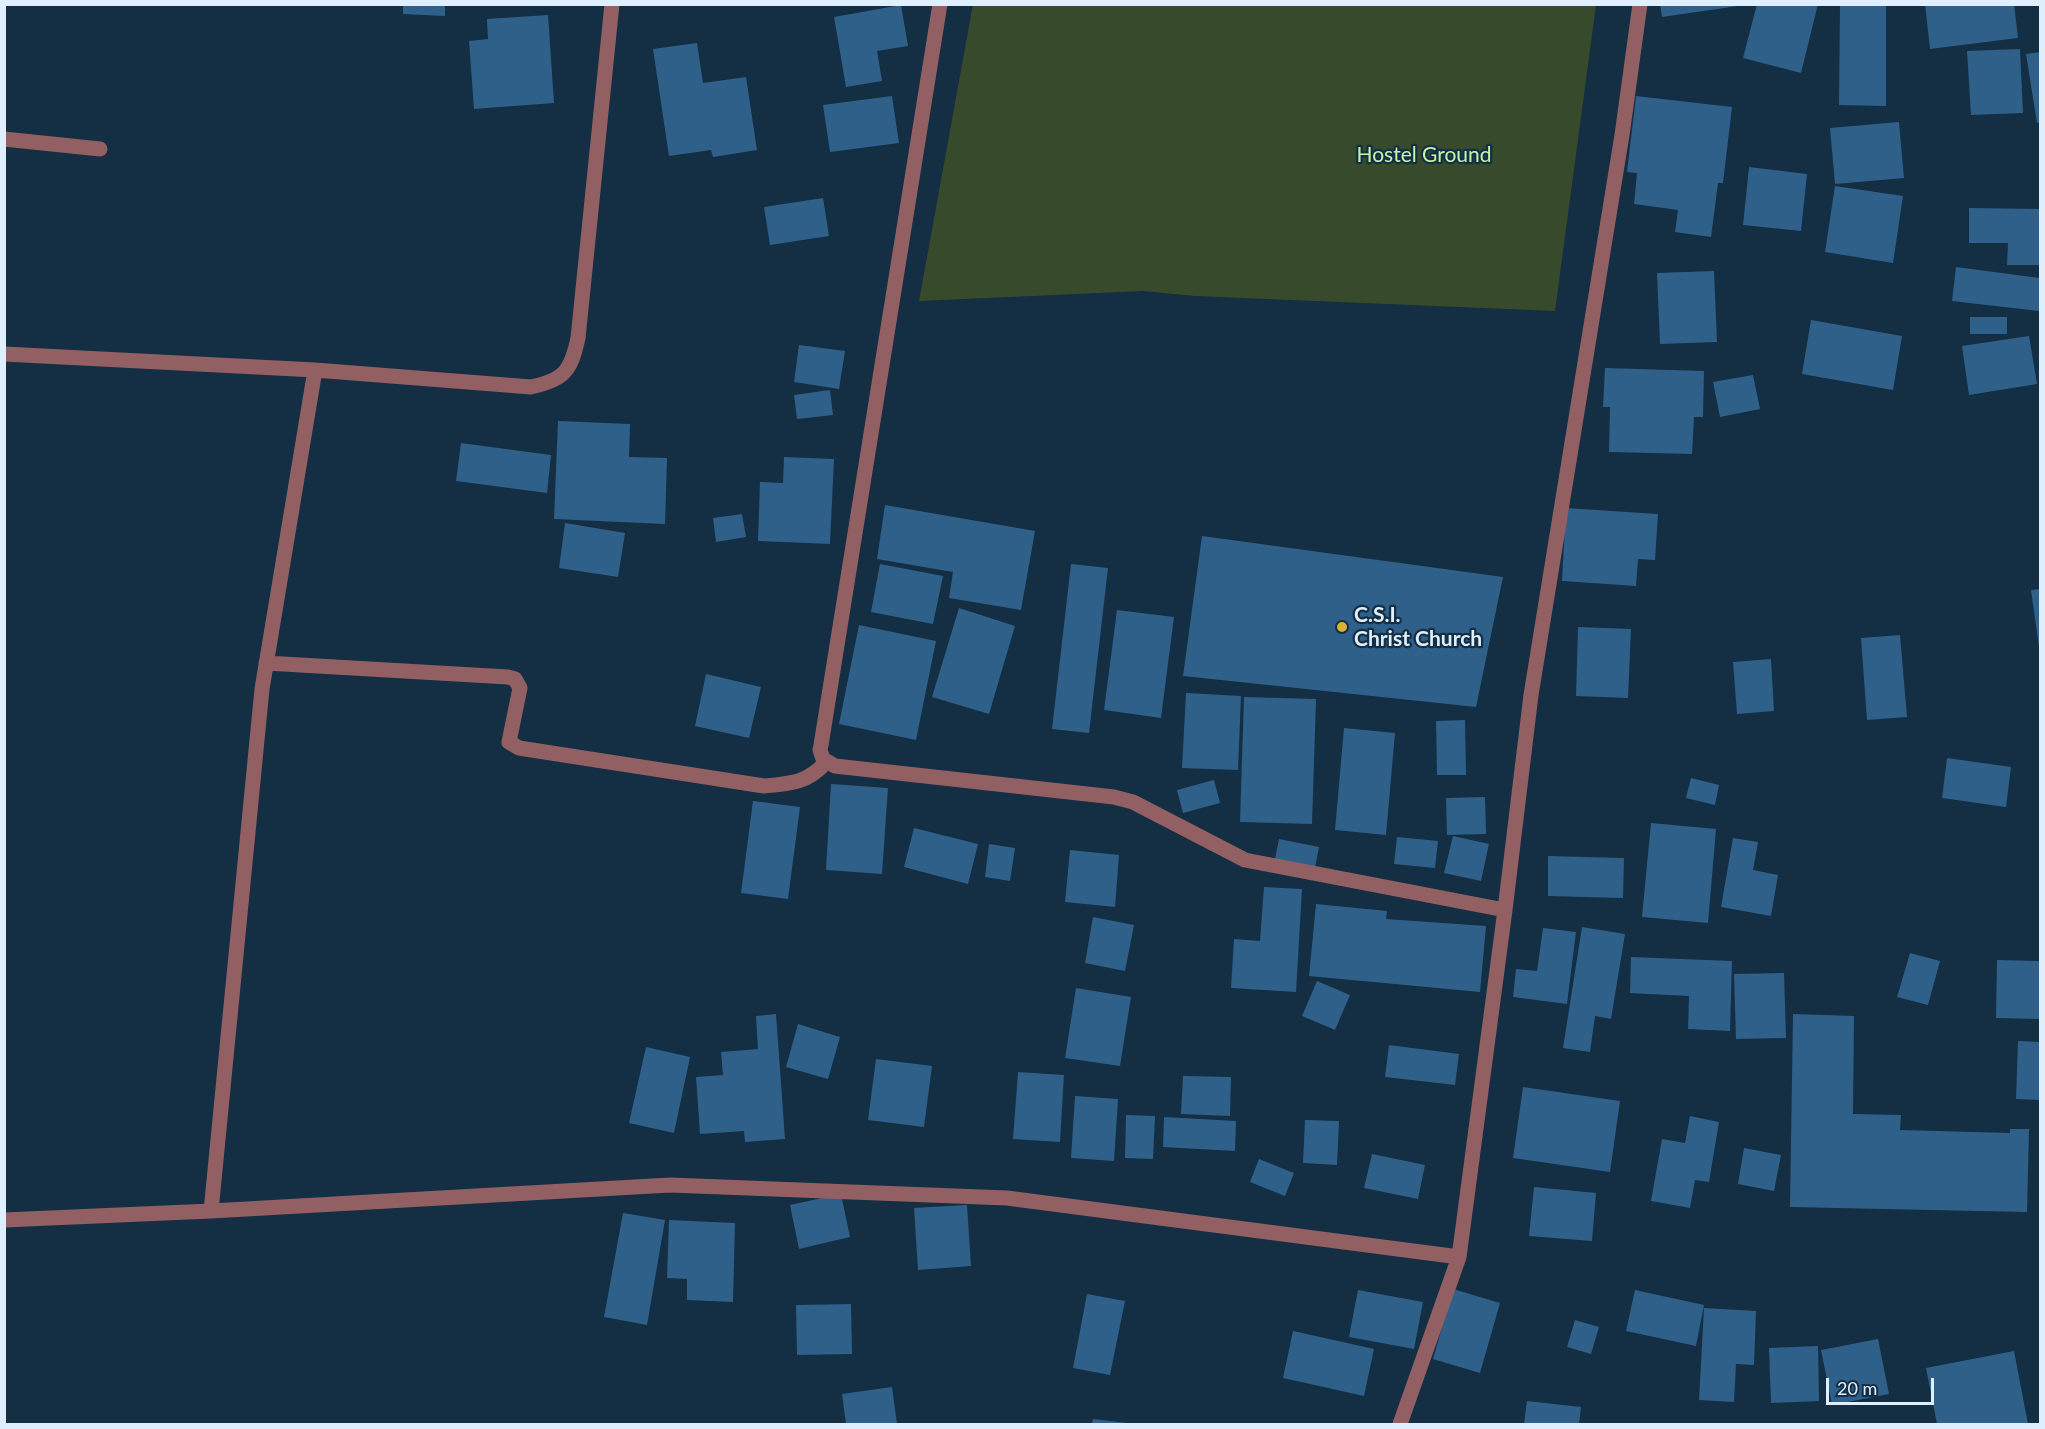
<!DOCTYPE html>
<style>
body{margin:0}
#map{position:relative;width:2045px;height:1429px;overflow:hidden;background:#142e43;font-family:Lato,sans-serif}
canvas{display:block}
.frame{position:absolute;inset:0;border:6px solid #e0effd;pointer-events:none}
.scale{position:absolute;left:1826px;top:1378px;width:108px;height:27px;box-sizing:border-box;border:3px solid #e0effd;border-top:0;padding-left:8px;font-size:18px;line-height:21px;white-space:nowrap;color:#e0effd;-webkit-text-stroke:4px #142e43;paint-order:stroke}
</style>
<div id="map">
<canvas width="2045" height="1429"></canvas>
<div class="frame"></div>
<div class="scale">20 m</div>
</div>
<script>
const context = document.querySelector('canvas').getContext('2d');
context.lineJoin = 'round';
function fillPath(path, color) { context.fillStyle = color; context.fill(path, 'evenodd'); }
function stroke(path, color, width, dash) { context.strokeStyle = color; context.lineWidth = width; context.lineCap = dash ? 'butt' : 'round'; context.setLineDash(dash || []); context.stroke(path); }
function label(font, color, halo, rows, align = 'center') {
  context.font = font + ' Lato,sans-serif'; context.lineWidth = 4.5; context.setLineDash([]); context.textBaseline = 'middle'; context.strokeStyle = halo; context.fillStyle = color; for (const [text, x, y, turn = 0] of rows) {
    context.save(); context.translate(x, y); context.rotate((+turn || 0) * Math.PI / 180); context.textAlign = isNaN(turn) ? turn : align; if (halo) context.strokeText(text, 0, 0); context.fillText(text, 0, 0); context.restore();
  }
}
fillPath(new Path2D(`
 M973 4 1596 5 1555 311 1195 296 1143 291 919 301Z`), '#374b2c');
fillPath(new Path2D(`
 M403 4H445V16L403 14Z
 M1660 4H1738V6L1662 17Z
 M1757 4H1818L1801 73 1743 58Z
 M1840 4H1886V106L1839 105Z
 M1925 4H2014L2018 38 1930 49Z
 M901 5 908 46 877 51 882 81 846 87 834 17Z
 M548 15 554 103 474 109 469 41 488 39 487 19Z
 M697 43 703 83 746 77 757 150 713 157 711 150 669 156 653 49Z
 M2020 49 2023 113 1971 115 1967 51Z
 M2040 52V122L2037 123 2026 54Z
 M892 96 899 143 830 152 823 105Z
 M1636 96 1732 107 1723 183H1718L1711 237 1675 232 1678 210 1634 204 1637 173 1627 172Z
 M1899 122 1904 178 1835 184 1830 128Z
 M1749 167 1807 174 1801 231 1743 225Z
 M1835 186 1903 196 1893 263 1825 252Z
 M823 198 829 236 770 245 764 207Z
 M1969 208 2040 209V265H2007L2008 243H1969Z
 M1956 267 2040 278 2039 311 1952 301Z
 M1714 271 1717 342 1660 344 1657 273Z
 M1970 317H2007V334H1970Z
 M1811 320 1902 336 1893 390 1802 374Z
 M2029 336 2037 384 1969 395 1962 346Z
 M799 345 845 351 839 389 794 382Z
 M1605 368 1704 371 1703 417H1694L1692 454 1609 452 1610 407H1603Z
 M1753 375 1760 409 1720 417 1713 382Z
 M830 390 833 415 797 419 794 395Z
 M558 421 630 424 629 457 667 458 665 524 554 519Z
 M461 443 551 455 547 493 456 481Z
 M784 457 834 459 830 544 758 541 760 482 783 483Z
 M885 505 1035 531 1021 610 949 598 953 572 877 559Z
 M1566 508 1658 514 1655 560 1638 559 1636 586 1562 581Z
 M742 514 746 537 716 542 713 518Z
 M565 523 625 533 618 577 559 568Z
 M1202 536 1503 577 1476 707 1183 676Z
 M880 564 943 576 933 624 871 612Z
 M1071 564 1108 568 1089 733 1052 729Z
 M2040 589V647H2039L2031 590Z
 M959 608 1015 626 989 714 932 697Z
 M1117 610 1174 617 1161 718 1104 710Z
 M859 625 936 641 916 740 839 724Z
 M1578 627 1631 629 1628 698 1576 696Z
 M1900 635 1907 717 1867 720 1861 638Z
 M1771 659 1774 711 1737 714 1733 662Z
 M706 674 761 687 749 738 695 726Z
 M1186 693 1241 696 1238 770 1182 768Z
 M1244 697 1316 699 1312 824 1240 822Z
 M1465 720 1466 775H1437L1436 721Z
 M1344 728 1395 733 1386 835 1335 830Z
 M1947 758 2011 767 2006 807 1942 798Z
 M1691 778 1719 785 1715 805 1686 798Z
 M1214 780 1220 803 1183 813 1177 790Z
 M831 784 888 788 882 874 826 870Z
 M1485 797 1486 834 1447 835 1446 798Z
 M753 801 800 807 788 899 741 893Z
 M1651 823 1716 829 1708 923 1642 917Z
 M914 828 978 844 968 884 904 867Z
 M1453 836 1489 844 1481 881 1444 873Z
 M1397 837 1438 841 1435 868 1394 864Z
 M1733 838 1758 842 1753 870 1778 875 1771 916 1721 907Z
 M1279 839 1319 847 1314 873 1274 864Z
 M989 844 1015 848 1010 881 985 877Z
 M1070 850 1119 855 1115 907 1065 902Z
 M1548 856 1624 858 1623 898 1548 896Z
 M1264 887 1302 889 1296 992 1231 988 1234 939 1260 941Z
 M1316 904 1387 911 1386 919 1486 926 1480 992 1309 976Z
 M1093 917 1134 925 1125 971 1085 963Z
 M1582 927 1625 934 1611 1019 1595 1016 1590 1052 1563 1048Z
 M1543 928 1576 932 1567 1004 1513 997 1516 969 1537 971Z
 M1910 953 1940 961 1928 1005 1897 997Z
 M1631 957 1732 961 1730 1031 1688 1029 1689 996 1630 993Z
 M1997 960 2040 961V1019L1996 1018Z
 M1784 973 1786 1038 1736 1039 1734 974Z
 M1317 981 1350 995 1335 1030 1302 1016Z
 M1076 988 1131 997 1120 1066 1065 1058Z
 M776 1014 785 1139 745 1142 744 1131 700 1134 696 1077 723 1075 721 1052 758 1049 756 1016Z
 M1793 1014 1854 1016 1853 1114 1901 1115 1900 1130 2010 1133V1129H2029L2027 1212 1790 1207Z
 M798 1024 840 1037 828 1079 786 1067Z
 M2018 1041 2040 1042V1100L2016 1099Z
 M1389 1045 1459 1054 1455 1085 1385 1077Z
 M646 1047 690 1057 674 1133 629 1123Z
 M876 1059 932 1066 924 1127 868 1120Z
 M1018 1072 1064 1075 1060 1142 1013 1139Z
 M1183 1076 1231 1077 1230 1116 1181 1114Z
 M1523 1087 1620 1101 1610 1172 1513 1158Z
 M1075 1096 1118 1099 1114 1161 1071 1158Z
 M1126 1115 1155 1116 1153 1159 1125 1158Z
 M1690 1116 1719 1122 1709 1182 1695 1180 1690 1208 1651 1201 1662 1139 1685 1143Z
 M1164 1117 1236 1121 1235 1151 1163 1147Z
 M1305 1120 1339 1121 1337 1165 1303 1163Z
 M1744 1148 1781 1155 1774 1191 1738 1184Z
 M1372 1154 1425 1165 1418 1199 1364 1188Z
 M1259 1159 1294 1173 1285 1196 1250 1182Z
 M1534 1187 1596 1193 1592 1241 1529 1236Z
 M841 1194 850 1237 799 1249 790 1205Z
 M967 1205 971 1266 918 1270 914 1208Z
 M623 1213 665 1220 647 1325 604 1317Z
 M669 1220 735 1223 733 1302 687 1300V1279L667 1278Z
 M1453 1289 1500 1303 1480 1373 1433 1359Z
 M1358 1290 1423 1302 1414 1349 1349 1337Z
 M1635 1290 1704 1305 1696 1346 1626 1331Z
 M1087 1294 1125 1301 1110 1375 1073 1368Z
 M851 1304 852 1354 797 1355 796 1305Z
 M1704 1308 1756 1311 1754 1365 1736 1364 1734 1402 1699 1400Z
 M1575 1320 1599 1327 1591 1354 1567 1347Z
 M1293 1331 1374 1349 1364 1396 1283 1378Z
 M1878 1339 1889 1394 1832 1405 1821 1350Z
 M1818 1346 1819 1401 1771 1403 1769 1348Z
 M2014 1351 2028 1424H1937L1926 1368Z
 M892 1387 897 1424H846L842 1394Z
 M1527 1401 1581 1407 1579 1424H1524Z
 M1093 1419 1127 1423V1424H1092Z`), '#2f6089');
stroke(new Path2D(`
 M940 4 821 745 820 750 823 759 835 766 1114 797 1133 802 1245 860 1505 910
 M4 139 100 149
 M4 354 315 370 531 387C564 380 571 371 578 338L612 4
 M266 663 508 677 515 679 520 688 509 742 519 748 764 786C790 784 808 783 826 762
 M211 1211 262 689 315 370
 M4 1220 211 1211 670 1185 1007 1198 1459 1257
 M1400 1424 1459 1257 1505 910 1531 695 1622 135 1640 4`), '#926063', 15);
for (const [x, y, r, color] of [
 [1342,627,6,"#d7b434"]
]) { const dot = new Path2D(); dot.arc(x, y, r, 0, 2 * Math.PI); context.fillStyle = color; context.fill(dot); stroke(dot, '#142e43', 2); }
label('21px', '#c2f5a7', '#142e43', [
 ["Hostel Ground",1424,155]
]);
label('bold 21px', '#e0effd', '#142e43', [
 ["C.S.I.",1354,615],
 ["Christ Church",1354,639]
], 'left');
</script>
